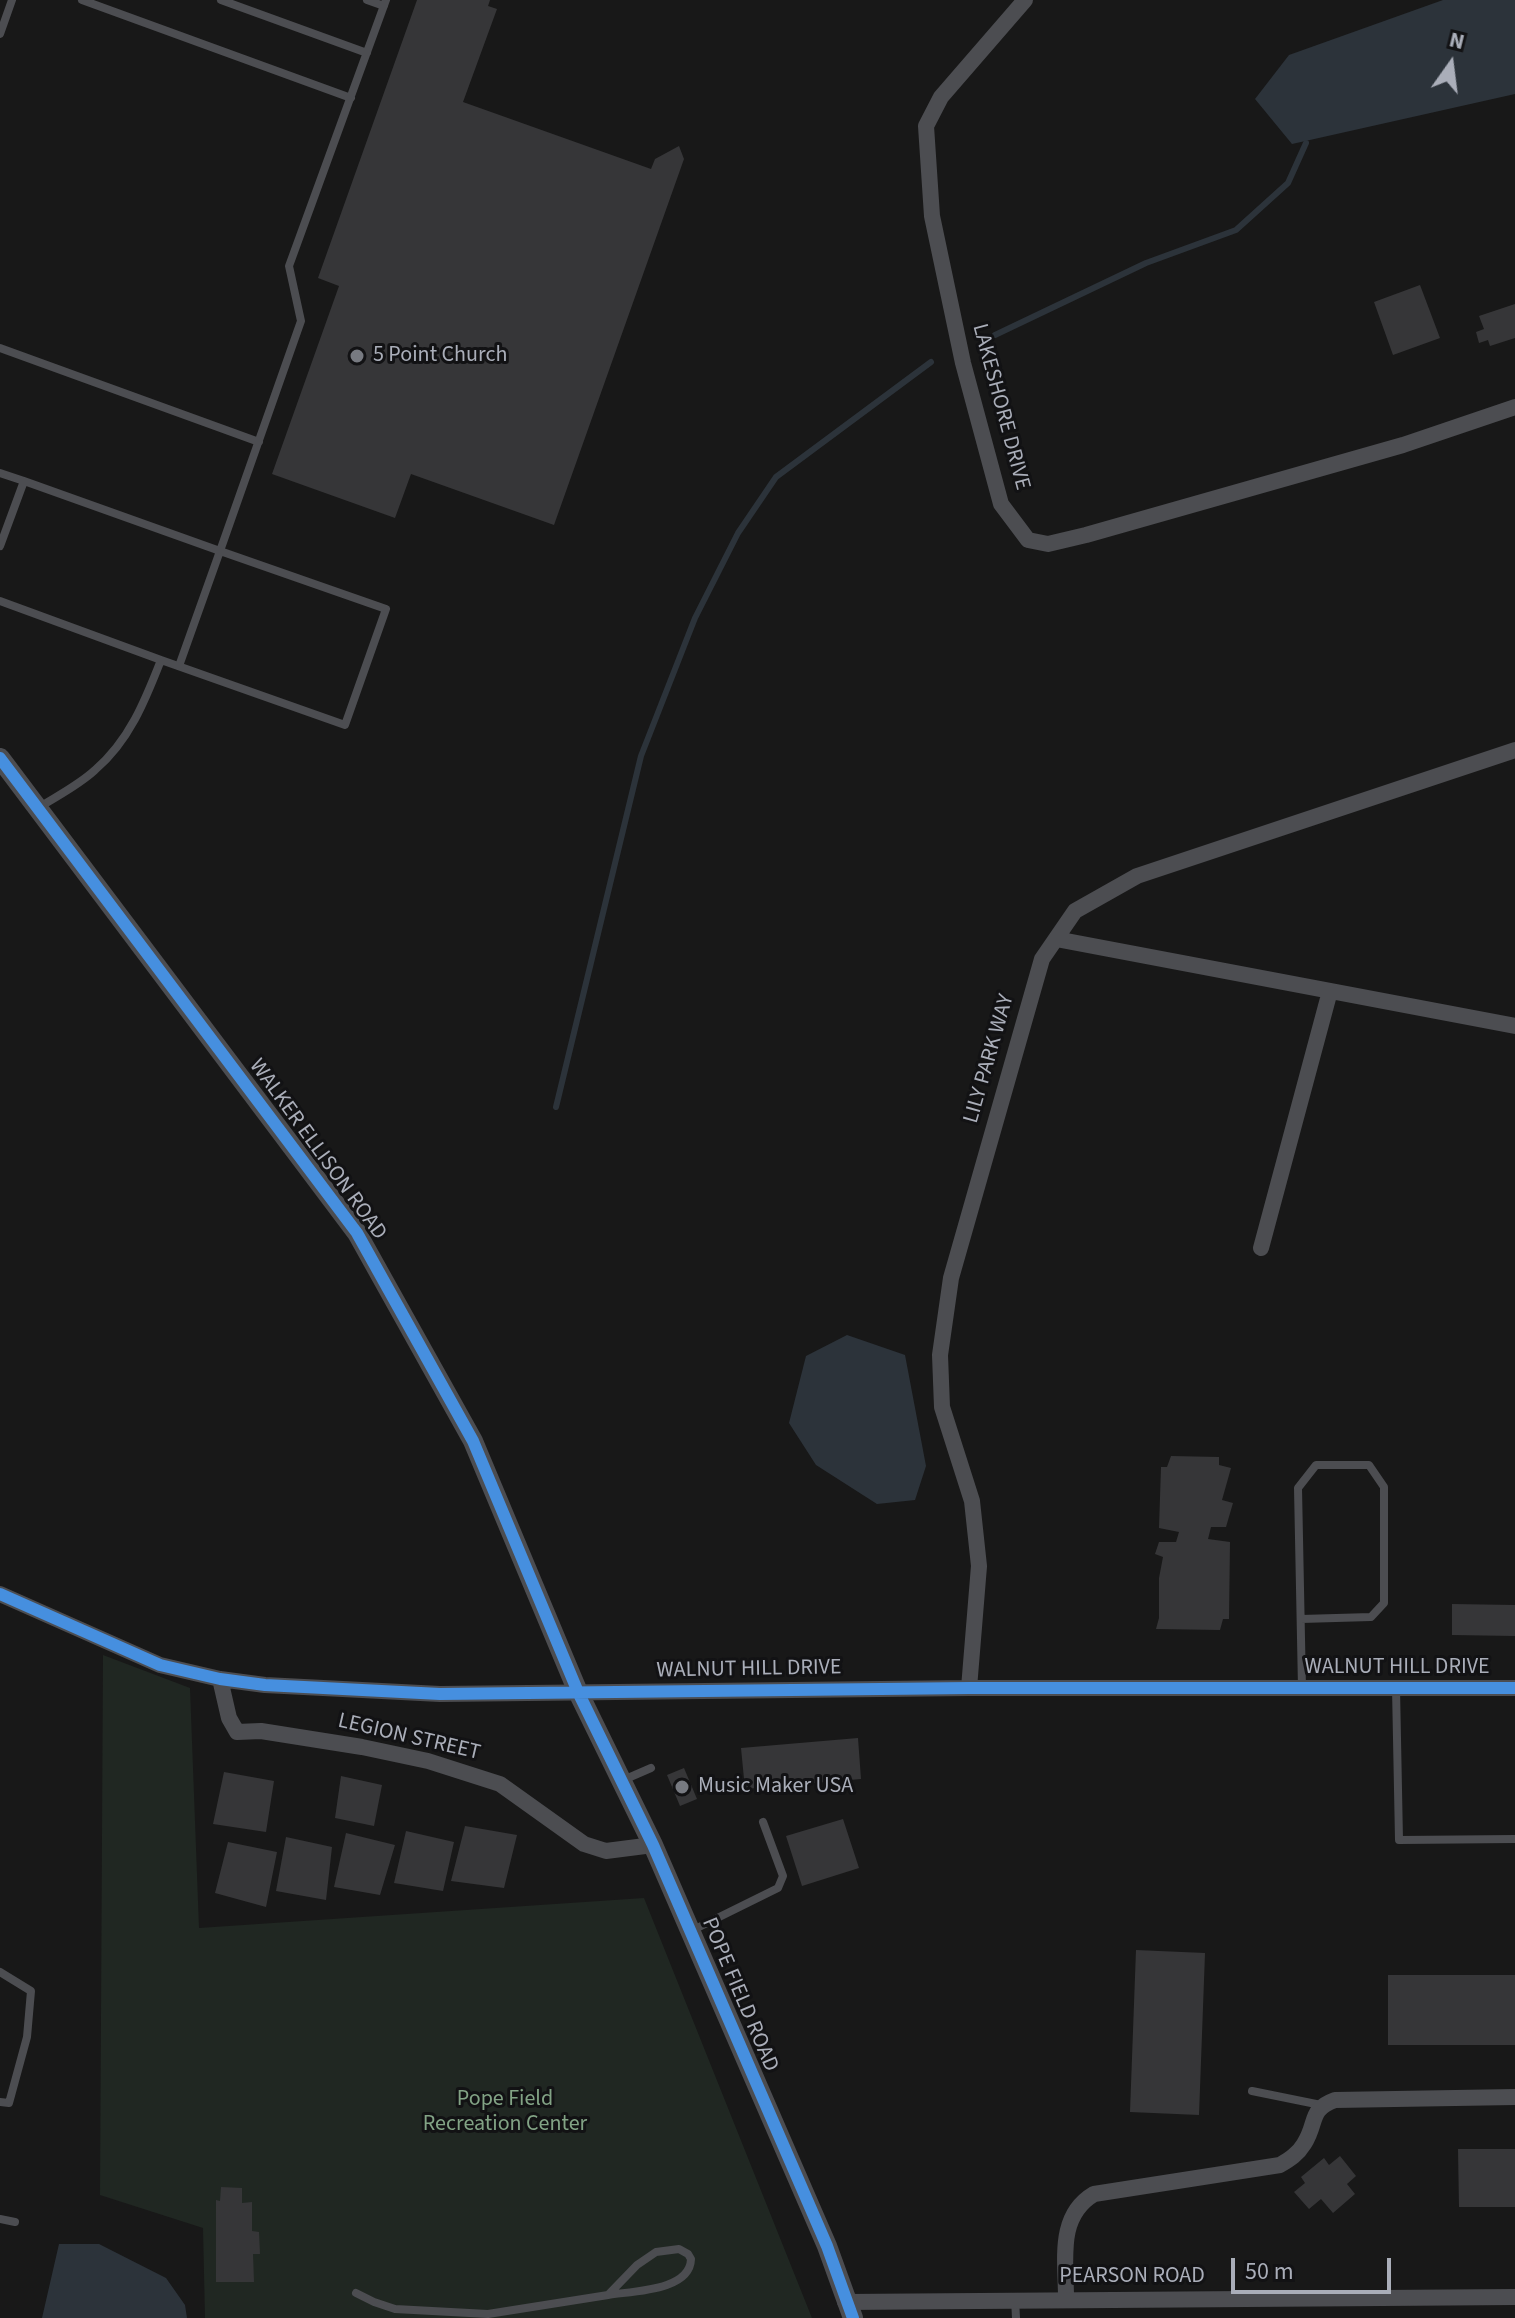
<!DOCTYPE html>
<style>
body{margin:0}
#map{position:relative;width:1515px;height:2318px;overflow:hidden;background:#181818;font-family:"Source Sans 3",sans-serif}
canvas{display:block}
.north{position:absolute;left:1411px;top:24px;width:80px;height:80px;-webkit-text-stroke:6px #121214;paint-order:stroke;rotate:14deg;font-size:22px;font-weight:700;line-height:32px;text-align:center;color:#aaaeb9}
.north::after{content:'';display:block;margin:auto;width:28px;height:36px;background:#aaaeb9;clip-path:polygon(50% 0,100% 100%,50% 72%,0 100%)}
.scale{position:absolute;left:1231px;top:2258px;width:160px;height:36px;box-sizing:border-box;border:4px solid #aaaeb9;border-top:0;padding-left:10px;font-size:24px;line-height:28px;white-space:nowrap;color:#aaaeb9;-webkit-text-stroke:6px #121214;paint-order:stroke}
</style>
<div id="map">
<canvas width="1515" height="2318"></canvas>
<div class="north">N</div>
<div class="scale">50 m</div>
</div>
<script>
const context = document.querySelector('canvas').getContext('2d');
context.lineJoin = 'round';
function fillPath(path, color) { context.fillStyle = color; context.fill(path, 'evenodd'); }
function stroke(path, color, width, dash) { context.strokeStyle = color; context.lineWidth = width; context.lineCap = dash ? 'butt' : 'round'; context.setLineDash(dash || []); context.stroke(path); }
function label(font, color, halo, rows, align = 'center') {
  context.font = font + ' "Source Sans 3",sans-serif'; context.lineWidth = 6; context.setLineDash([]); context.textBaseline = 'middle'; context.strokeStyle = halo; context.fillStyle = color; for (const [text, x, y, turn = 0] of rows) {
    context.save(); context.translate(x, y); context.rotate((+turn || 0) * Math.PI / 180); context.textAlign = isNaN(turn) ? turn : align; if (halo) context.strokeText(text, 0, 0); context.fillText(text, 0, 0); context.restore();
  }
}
fillPath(new Path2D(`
 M103 1655 190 1688 199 1928 644 1898 812 2318H205L203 2228 100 2195Z`), '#202722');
fillPath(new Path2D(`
 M1443 0H1515V94L1292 144 1255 99 1289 55Z
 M847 1335 905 1355 926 1466 915 1500 877 1504 816 1465 789 1423 806 1356Z
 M59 2244H99L166 2278 185 2305 187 2318H42Z`), '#2c333a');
stroke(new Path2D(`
 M995 335 1146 263 1236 230 1288 183 1306 143
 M556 1107 641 756 695 618 738 533 776 477 931 362`), '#2c333a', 6);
fillPath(new Path2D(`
 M417 0H490L488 6 497 9 463 102 651 169 655 159 679 146 684 159 554 525 411 474 395 518 272 474 339 286 318 278Z
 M1420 285 1440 338 1393 355 1374 302Z
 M1515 304V338L1490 346 1488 340 1479 343 1476 332 1484 329 1479 316Z
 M1171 1456 1219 1457V1465L1231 1468 1222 1500 1233 1503 1226 1527H1211L1208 1539 1230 1542 1229 1619H1223L1220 1630 1156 1629 1159 1618V1578L1163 1557 1155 1554 1159 1542H1176L1179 1532 1159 1528 1161 1467H1167Z
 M1452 1604 1515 1605V1636L1452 1635Z
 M858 1738 861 1779 745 1789 741 1748Z
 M684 1768 697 1799 680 1806 667 1775Z
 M224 1772 274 1781 266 1832 213 1824Z
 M341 1776 382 1785 374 1826 335 1818Z
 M843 1819 859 1868 802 1886 786 1836Z
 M465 1826 517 1835 504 1888 451 1881Z
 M406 1831 454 1842 443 1891 394 1883Z
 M346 1833 395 1845 380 1895 334 1887Z
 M286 1837 332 1847 326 1900 276 1891Z
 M228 1842 277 1852 266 1907 215 1893Z
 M1136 1950 1205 1953 1199 2115 1130 2112Z
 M1388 1975H1515V2045H1388Z
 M1458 2149H1515V2207H1459Z
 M1340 2156 1356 2176 1347 2184 1355 2194 1333 2213 1321 2199 1309 2209 1294 2192 1305 2183 1301 2177 1324 2158 1329 2165Z
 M221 2187 242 2188V2203L252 2202V2231L259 2232 260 2254H253L254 2282H216V2200L220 2201Z`), '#363638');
stroke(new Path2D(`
 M82 0 351 98
 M221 0 367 53
 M367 0 384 6
 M0 34 12 0
 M0 348 259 442
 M0 473 24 481 0 546
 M24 481 220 551 301 321 289 266 386 0
 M0 601 161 660C145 701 129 741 95 770 79 785 57 796 38 808
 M161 660 345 725 386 609 220 551 179 666
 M1301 1619 1371 1617 1384 1603V1487L1369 1465H1316L1298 1488 1302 1688
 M1396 1688 1399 1840 1515 1839
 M621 1781 651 1768
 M691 1931 778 1888 783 1876 763 1822
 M0 1972 31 1991 27 2037 9 2103 0 2102
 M1252 2091 1321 2105
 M0 2219 15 2222
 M356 2293 374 2302 395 2309 488 2314 608 2295 637 2265 656 2252 679 2249 688 2254 691 2259C690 2291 632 2291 608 2295
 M1015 2299 1016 2318`), '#4c4d51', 8);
stroke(new Path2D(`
 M1025 0 941 97 926 126 932 216 963 363 1001 504 1028 540 1048 544 1086 535 1403 445 1515 407
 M1056 939 1515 1026
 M1261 1248 1330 991
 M0 1594 160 1665 220 1679 265 1685 440 1694 969 1688H1515
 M220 1679 229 1718 237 1732 261 1731 362 1747 428 1761 500 1784 584 1844 606 1851 653 1845
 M969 1688 979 1566 972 1501 942 1407 940 1355 951 1278 1042 959 1075 911 1137 876 1515 750
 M1066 2298C1066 2260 1057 2216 1094 2194L1280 2165C1290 2159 1298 2154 1304 2144 1318 2122 1308 2110 1335 2100L1515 2097
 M845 2302 1515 2297`), '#4c4d51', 16);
stroke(new Path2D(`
 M0 758 357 1233 473 1441 578 1692 653 1845 827 2246 853 2318`), '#4c4d51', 20);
stroke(new Path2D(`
 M0 758 357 1233 473 1441 578 1692 653 1845 827 2246 853 2318
 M0 1594 160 1665 220 1679 265 1685 440 1694 969 1688H1515`), '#468fdf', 12);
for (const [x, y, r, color] of [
 [357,356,8,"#777a81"],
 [682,1787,8,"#777a81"]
]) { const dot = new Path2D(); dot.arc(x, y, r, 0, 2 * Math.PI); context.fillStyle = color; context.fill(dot); stroke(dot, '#121214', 3); }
label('22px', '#aaaeb9', '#121214', [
 ["5 Point Church",373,356],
 ["Music Maker USA",698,1787]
], 'left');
label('22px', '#aaaeb9', '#121214', [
 ["LAKESHORE DRIVE",1000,407,75],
 ["LILY PARK WAY",990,1059,-74],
 ["WALKER ELLISON ROAD",317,1150,54],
 ["WALNUT HILL DRIVE",1397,1668],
 ["WALNUT HILL DRIVE",749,1670,-1],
 ["LEGION STREET",409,1738,13],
 ["POPE FIELD ROAD",739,1995,67],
 ["PEARSON ROAD",1132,2277]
]);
label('22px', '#82a385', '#121214', [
 ["Pope Field",505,2100],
 ["Recreation Center",505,2125]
]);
</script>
